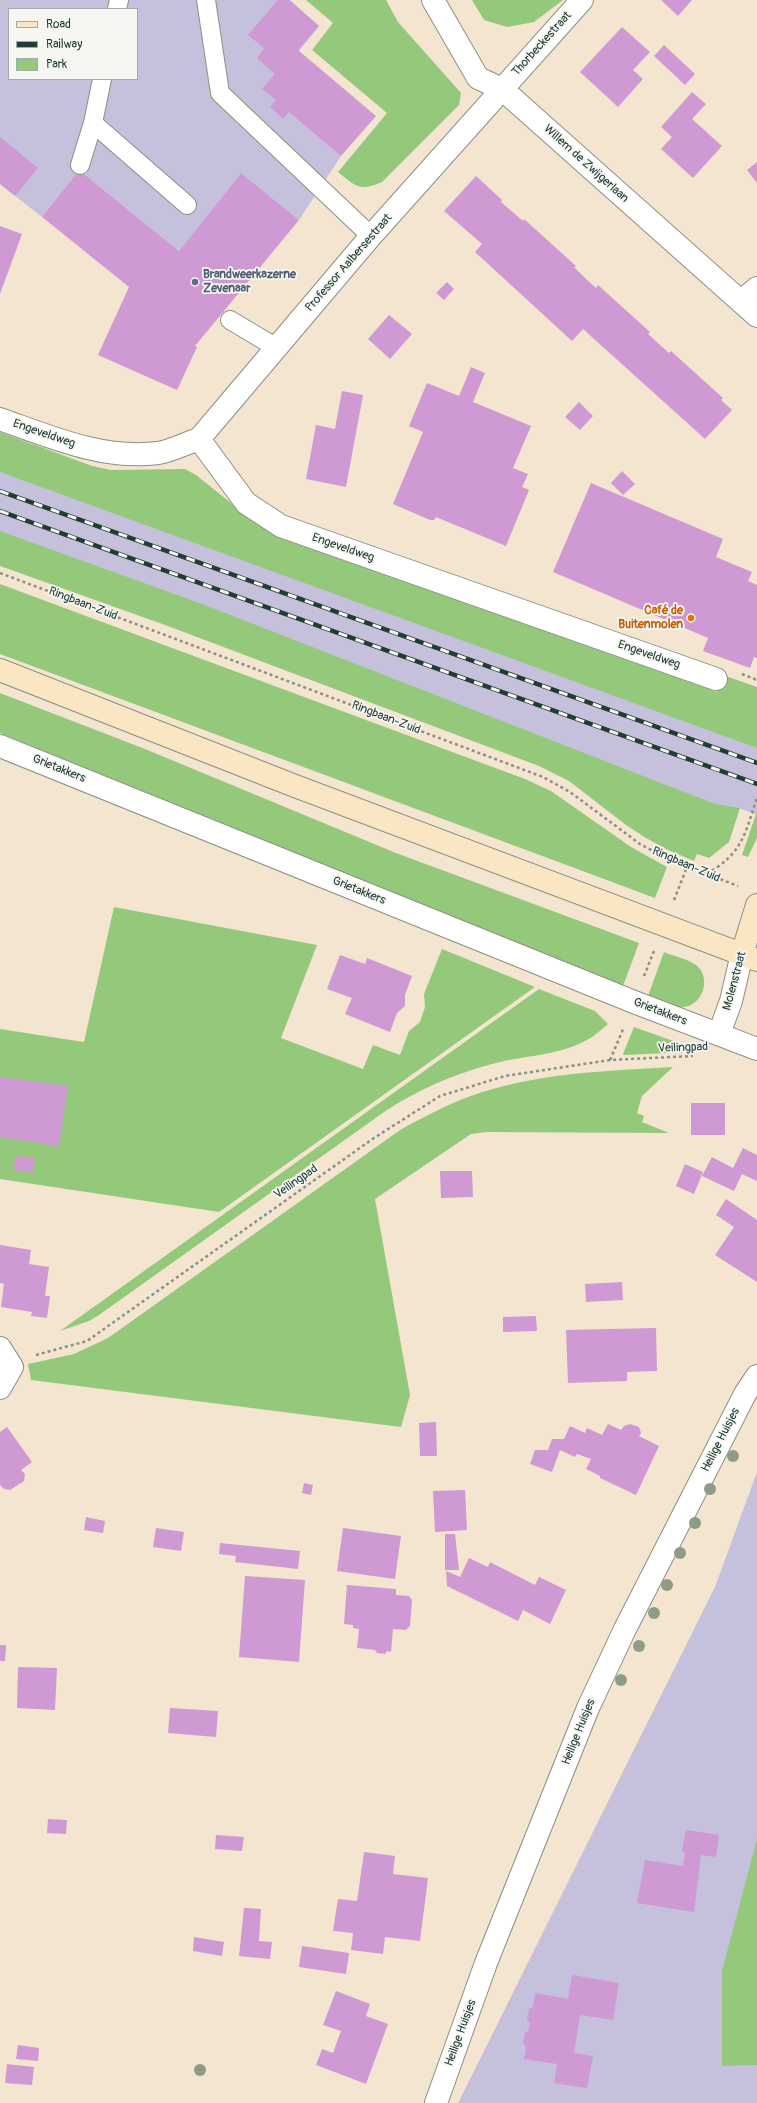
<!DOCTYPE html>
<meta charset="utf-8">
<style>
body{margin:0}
#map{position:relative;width:757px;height:2103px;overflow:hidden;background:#f4e5d1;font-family:Pangolin,sans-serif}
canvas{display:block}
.legend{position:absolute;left:8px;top:8px;width:130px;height:72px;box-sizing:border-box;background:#f6f6f2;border:1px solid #a0aca6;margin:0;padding:5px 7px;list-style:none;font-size:12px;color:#1f3d34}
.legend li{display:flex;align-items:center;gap:8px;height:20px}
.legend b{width:20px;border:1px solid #a0aca6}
</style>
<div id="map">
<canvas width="757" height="2103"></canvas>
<ul class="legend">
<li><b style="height:5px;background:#fbe6c3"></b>Road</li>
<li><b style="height:5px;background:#1f3d34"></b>Railway</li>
<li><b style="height:11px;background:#94c97b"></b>Park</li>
</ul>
</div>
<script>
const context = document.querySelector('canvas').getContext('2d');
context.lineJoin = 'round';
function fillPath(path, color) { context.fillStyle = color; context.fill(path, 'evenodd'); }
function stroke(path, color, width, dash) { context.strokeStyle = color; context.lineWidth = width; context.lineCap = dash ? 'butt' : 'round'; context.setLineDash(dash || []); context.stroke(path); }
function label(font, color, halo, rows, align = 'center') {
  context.font = font + ' Pangolin,sans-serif'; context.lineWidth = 3.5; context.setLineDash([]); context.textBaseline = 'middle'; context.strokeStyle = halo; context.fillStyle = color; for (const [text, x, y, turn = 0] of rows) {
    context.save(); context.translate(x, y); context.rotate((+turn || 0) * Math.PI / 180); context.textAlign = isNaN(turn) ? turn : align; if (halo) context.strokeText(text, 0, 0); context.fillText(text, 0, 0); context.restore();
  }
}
fillPath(new Path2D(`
 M0 0H290L319 26 299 51 341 156 299 220 241 173 179 251 79 170 42 217 0 184ZM9 9H137V79H9Z
 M0 437 757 716V815L736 807 729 828 0 561Z
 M757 1472V2103H458L715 1587Z`), '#c5c0db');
fillPath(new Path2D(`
 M306 0H386L398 22 461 93 459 105 382 182C360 192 355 186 338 172L387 113 312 50 333 23Z
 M472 0H563L534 22 507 27 484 20Z
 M0 432 92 466 111 470 185 469 196 475 251 519 487 609 717 692 723 675 757 687V748L0 472Z
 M0 531 202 604 715 804 740 808 729 842 709 858 697 854 694 861 668 850 646 838 626 825 569 781 539 766 165 625 0 566Z
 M0 584 525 779 551 791 631 847 667 867 655 898 0 654Z
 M0 693 145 749 396 853 639 943 623 986 0 733Z
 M757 811V838L748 857 742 855Z
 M114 907 317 945 281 1038 363 1069 373 1045 400 1055 409 1031 420 1022 425 1007 424 994 442 949 535 987 219 1212 0 1179V1029L84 1042Z
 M664 952C673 956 688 959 696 965 712 977 703 1006 683 1007 671 1008 659 1001 648 996Z
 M539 989 595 1011 608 1024C603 1028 598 1033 592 1037 563 1056 524 1055 492 1064 454 1074 417 1090 384 1112L99 1315 89 1321 60 1331Z
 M634 1027 690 1047 691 1052 624 1055 623 1054Z
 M673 1067 642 1096 637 1113 644 1116 642 1122 669 1133 486 1132 471 1134 375 1199 410 1395 401 1427 31 1380 28 1364 74 1354 108 1338 400 1130C422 1118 444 1106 468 1097 533 1073 604 1071 673 1067Z
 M757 1839V2065L722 2066V1971Z`), '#94c97b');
fillPath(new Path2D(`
 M278 0H289L319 26 298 50 376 116 341 156 289 112 283 119 270 107 276 100 262 89 275 74 257 58 264 48 248 35Z
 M661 0H692L678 16Z
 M622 27 650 52 633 70 643 79 618 107 580 72Z
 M664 45 695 74 685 85 654 56Z
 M692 92 706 104 692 119 722 146 693 178 661 149 672 137 661 127Z
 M0 137 38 168 15 196 0 184Z
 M757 162V183L747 170Z
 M79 170 179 251 241 173 299 220 195 346 197 347 177 390 98 355 129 287 42 217Z
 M476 176 502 200 501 202 523 221 524 219 576 266 574 267 585 278 596 288 598 285 650 332 648 334 669 353 671 351 723 398 721 400 732 410 705 439 583 329 572 341 475 252 482 244 444 211Z
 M0 226 22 234 0 294Z
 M447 282 454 289 444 300 436 293Z
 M389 315 412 334 390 359 368 339Z
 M471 367 485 373 473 402 531 426 513 468 528 474 522 487 529 490 506 546 436 517 434 520H430L393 504 423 432 409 426 427 383 459 396Z
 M342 391 363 395 346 487 306 479 316 425 335 429Z
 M579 402 593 416 580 430 565 417Z
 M622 471 635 484 623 495 611 483Z
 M591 483 723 539 716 557 752 572 748 581 757 585V658L754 657 750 668 703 651 708 638 553 572Z
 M340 955 365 964 367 958 412 976 405 995V1006L397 1013 390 1032 345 1014 352 998 327 989Z
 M0 1077 68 1086 59 1146 0 1137Z
 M691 1103H725V1135H691Z
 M743 1148 757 1155V1181L742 1174 734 1191 702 1176 712 1157 733 1168Z
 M15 1156 35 1158 33 1173 14 1170Z
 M685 1164 703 1172 694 1194 676 1186Z
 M440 1171H472L473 1197 441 1198Z
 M726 1199 757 1220V1282L715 1255 734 1227 716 1215Z
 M0 1245 31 1250 29 1264 49 1267 45 1296H50L47 1318 31 1316 32 1312 1 1307 4 1284 0 1283Z
 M622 1282 623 1300 586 1302 585 1284Z
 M536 1316 537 1331 503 1332V1317Z
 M656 1328 657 1371 627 1372V1381L568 1383 566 1330Z
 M436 1422 437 1456H420L419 1423Z
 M608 1424 621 1430 624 1426 630 1424 639 1427 641 1433 639 1436 659 1446 636 1495 600 1478V1476L586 1469 591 1459 577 1454 575 1457 560 1450 552 1472 530 1464 535 1450H548L552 1439H564L570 1426 585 1433 587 1428 602 1435Z
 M7 1427 32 1462 21 1470 25 1474 24 1481 10 1490 4 1489 0 1485V1432Z
 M304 1483 313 1485 311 1495 302 1493Z
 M465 1490 467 1530 435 1532 433 1491Z
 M86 1517 105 1521 103 1533 84 1530Z
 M156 1528 184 1532 181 1551 153 1547Z
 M343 1528 401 1536 395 1579 337 1571Z
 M445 1534H455L459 1570H445Z
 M220 1543 300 1551 298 1569 235 1562 236 1556 219 1554Z
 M469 1558 488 1567 490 1562 535 1585 539 1577 566 1590 550 1624 523 1610 518 1621 447 1586 446 1571 460 1577Z
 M245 1576 305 1580 299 1662 239 1657Z
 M347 1585 396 1589V1595L409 1596 412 1600 410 1626 406 1630 393 1629 391 1652 387 1651 385 1654 377 1653 375 1650 357 1648 359 1629 353 1628V1625L344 1624Z
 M0 1645H6L5 1661H0Z
 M18 1667 57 1668 55 1710 17 1708Z
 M170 1708 218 1711 216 1737 168 1733Z
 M48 1819 67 1820 66 1834 47 1833Z
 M686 1830 719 1835 716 1857 701 1855 694 1912 637 1903 645 1860 683 1866 685 1852 682 1851Z
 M216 1835 244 1837 242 1851 215 1849Z
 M364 1852 395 1856 393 1874 428 1878 420 1941 385 1937 383 1954 351 1950 353 1933 333 1931 338 1899 357 1901Z
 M244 1908 261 1909 259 1941 272 1942 270 1959 239 1956Z
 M194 1937 224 1942 222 1956 193 1951Z
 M302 1946 349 1953 346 1974 299 1967Z
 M572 1975 619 1983 613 2020 580 2015 574 2053 593 2056 587 2088 554 2083 557 2064 524 2059 526 2047 523 2043 525 2033 528 2031 530 2023 527 2019 529 2009 533 2007 535 1993 568 1999Z
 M336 1991 370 2004 366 2016 388 2024 366 2084 316 2065 322 2049 333 2053 341 2031 323 2025Z
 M18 2045 39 2048 38 2061 16 2059Z
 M7 2064 34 2067 32 2085 5 2083Z`), '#cf99d3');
const lane = new Path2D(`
 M206 0 220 93 371 236
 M117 9 119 0
 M93 123 187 205
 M80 165 93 123 102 79
 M230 320 277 348`);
const street = new Path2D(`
 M433 0 478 78 502 89 757 316
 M741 301 757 288
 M0 419C51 437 103 460 158 453 172 451 186 443 199 439L246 503 281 526 716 679
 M199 439 371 236 582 0
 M0 746 634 1002 757 1049
 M719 1034 731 1001 742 954
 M0 1348 12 1367 0 1388
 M436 2103 486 1963 588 1708 625 1629 745 1394 757 1376`);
const secondary = new Path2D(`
 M0 670 295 786 757 960
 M742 954 757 905`);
stroke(lane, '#8a9182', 20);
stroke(street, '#8a9182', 24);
stroke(secondary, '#8a9182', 24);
stroke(new Path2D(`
 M0 573 543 777 570 792 640 844 666 858 738 886
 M742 674 757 680
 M707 874C743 852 744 836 757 798
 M674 900 687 867
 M644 976 654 951
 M610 1060 624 1027
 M36 1355 87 1341 374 1138 440 1096 505 1076 610 1060 693 1056`), '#8a9182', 2.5, [3, 3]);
stroke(lane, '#fff', 18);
stroke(street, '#fff', 22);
stroke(secondary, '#fbe6c3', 22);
const rail = new Path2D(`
 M0 491 757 763
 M0 511 757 784`);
stroke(rail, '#1f3d34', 4.5);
stroke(rail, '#f6f6f2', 3, [9]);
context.fillStyle = '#8f9c85';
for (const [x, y] of [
 [733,1456],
 [710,1489],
 [695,1523],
 [680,1553],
 [667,1585],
 [654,1613],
 [639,1646],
 [621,1680],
 [200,2070]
]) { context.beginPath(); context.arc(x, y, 6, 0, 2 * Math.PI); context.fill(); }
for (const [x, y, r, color] of [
 [195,282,4,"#5c6f8a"],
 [691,618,4,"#e8710a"]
]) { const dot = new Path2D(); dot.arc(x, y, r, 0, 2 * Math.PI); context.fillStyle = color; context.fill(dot); stroke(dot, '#f6f6f2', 1.5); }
label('12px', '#1f3d34', '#f6f6f2', [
 ["Thorbeckestraat",542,44,-48],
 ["Willem de Zwijgerlaan",586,164,42],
 ["Professor Aalbersestraat",349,263,-49],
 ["Engeveldweg",44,434,19],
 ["Engeveldweg",343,548,19],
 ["Ringbaan-Zuid",83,604,21],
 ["Engeveldweg",649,655,19],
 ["Ringbaan-Zuid",386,718,21],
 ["Grietakkers",59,769,22],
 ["Ringbaan-Zuid",686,865,23],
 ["Grietakkers",359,891,22],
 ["Molenstraat",735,981,-75],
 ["Grietakkers",660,1012,21],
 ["Veilingpad",683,1048,-2],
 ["Veilingpad",296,1182,-35],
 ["Heilige Huisjes",721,1440,-63],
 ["Heilige Huisjes",579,1732,-68],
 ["Heilige Huisjes",461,2033,-70]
]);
label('bold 12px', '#4e5e75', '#f6f6f2', [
 ["Brandweerkazerne",203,275],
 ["Zevenaar",203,289]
], 'left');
label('bold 12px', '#c56008', '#f6f6f2', [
 ["Café de",683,611],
 ["Buitenmolen",683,625]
], 'right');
</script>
